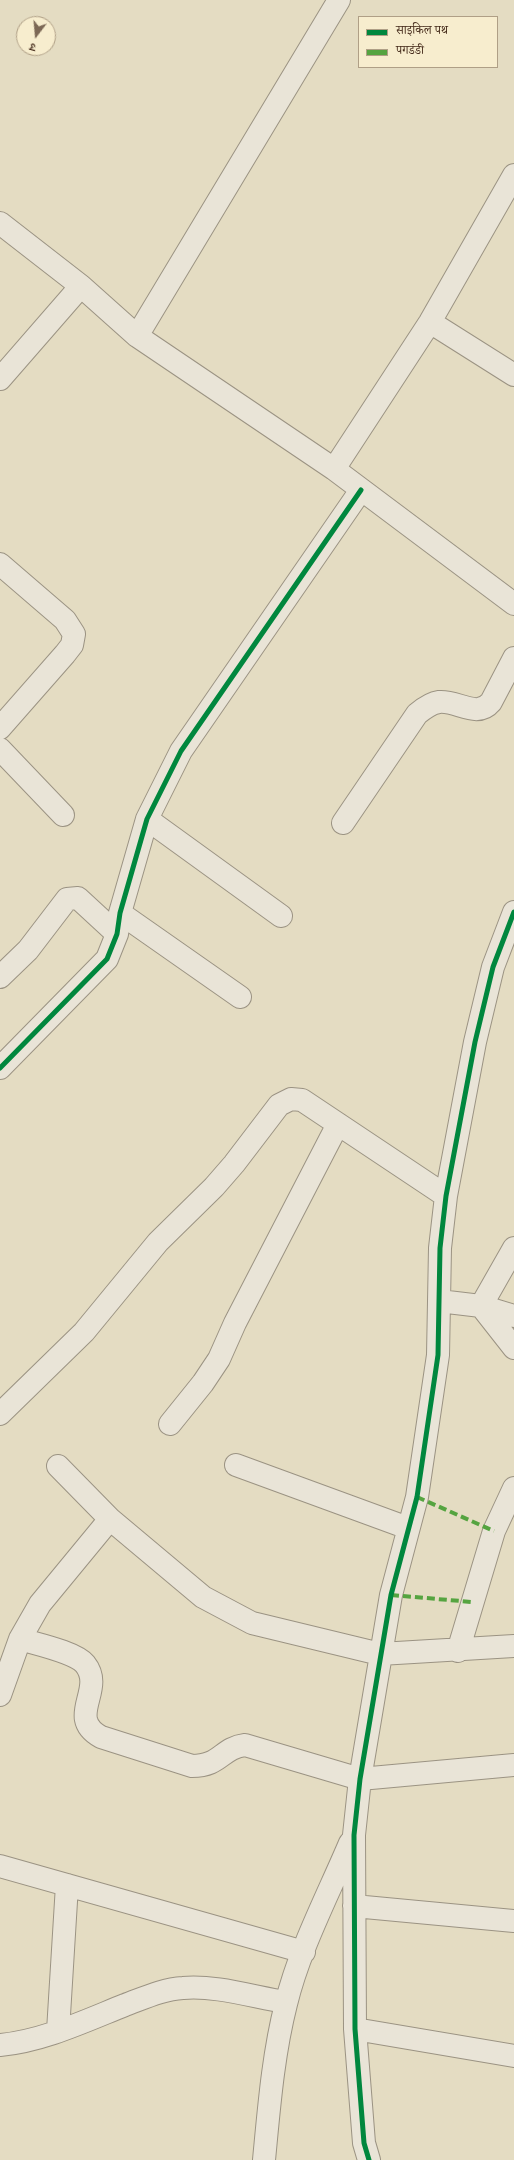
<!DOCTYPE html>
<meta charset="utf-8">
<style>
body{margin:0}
#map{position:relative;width:514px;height:2160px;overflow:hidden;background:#e4dcc2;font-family:Cardo,"Noto Serif Devanagari",serif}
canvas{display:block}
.legend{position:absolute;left:358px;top:16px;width:140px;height:52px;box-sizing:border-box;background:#f7edce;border:1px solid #af9f86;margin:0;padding:5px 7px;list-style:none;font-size:12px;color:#442a1a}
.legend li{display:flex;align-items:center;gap:8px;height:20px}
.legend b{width:20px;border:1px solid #af9f86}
.north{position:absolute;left:16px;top:16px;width:40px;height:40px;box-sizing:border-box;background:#f7edce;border:1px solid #af9f86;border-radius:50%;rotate:196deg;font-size:11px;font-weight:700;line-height:16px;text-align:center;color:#442a1a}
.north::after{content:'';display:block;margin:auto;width:14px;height:18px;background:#7c6855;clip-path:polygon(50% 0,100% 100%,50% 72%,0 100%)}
</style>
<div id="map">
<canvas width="514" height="2160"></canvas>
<ul class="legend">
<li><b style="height:5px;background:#00873e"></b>साइकिल पथ</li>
<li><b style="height:5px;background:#55a440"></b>पगडंडी</li>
</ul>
<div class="north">उ</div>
</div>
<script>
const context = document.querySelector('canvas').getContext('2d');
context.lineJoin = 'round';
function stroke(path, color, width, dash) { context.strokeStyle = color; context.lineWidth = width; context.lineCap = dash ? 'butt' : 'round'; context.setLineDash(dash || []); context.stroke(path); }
const minor = new Path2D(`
 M0 223 81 286 137 336 334 469 514 604
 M430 322 514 375
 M137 336 339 0
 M0 379 81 286
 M334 469 430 322 514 175
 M0 564 65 620 74 634 72 645 65 654 0 728
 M0 749 63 815
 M147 819 281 916
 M343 823 417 714C423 709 431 703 439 702 457 700 477 719 491 702L514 658
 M120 913 240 997
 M0 977 28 950 67 899 78 898 117 934
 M0 1068 107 959 117 934 120 913 147 819 181 751 361 490
 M514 1248 481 1306 514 1348
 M439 1301 481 1306 514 1316
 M0 1414 84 1332 158 1242 214 1187 234 1164 279 1105 291 1099 302 1100 446 1196
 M170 1424 203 1383 219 1359 235 1323 338 1124
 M236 1465 408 1528
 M58 1466 110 1519 203 1597 252 1623 380 1654 514 1646
 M20 1639C36 1644 75 1652 85 1664 106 1690 65 1717 101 1737L192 1766C221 1766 221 1748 245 1745L360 1779 514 1765
 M458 1651 494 1531 514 1488
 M0 1695 20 1639 40 1604 110 1519
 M0 1866 304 1952
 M354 1906 514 1921
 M355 2029 514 2056
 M58 2031 67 1885
 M0 2045C43 2041 85 2021 125 2005 144 1998 163 1989 183 1988 215 1985 254 1997 286 2002
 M264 2160C269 2108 273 2055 286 2004 299 1950 328 1895 350 1843
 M369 2160 364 2143 355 2029 354 1835 360 1779 391 1595 417 1497 438 1355 440 1248 446 1196 475 1042 493 967 514 912`);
stroke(minor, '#9b9383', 24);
stroke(minor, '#e9e4d7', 22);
stroke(new Path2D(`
 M417 1497 494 1531
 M391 1595 472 1602`), '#55a440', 4, [8, 4]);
stroke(new Path2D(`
 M0 1068 107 959 117 934 120 913 147 819 181 751 361 490
 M369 2160 364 2143 355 2029 354 1835 360 1779 391 1595 417 1497 438 1355 440 1248 446 1196 475 1042 493 967 514 912`), '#00873e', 5);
</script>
